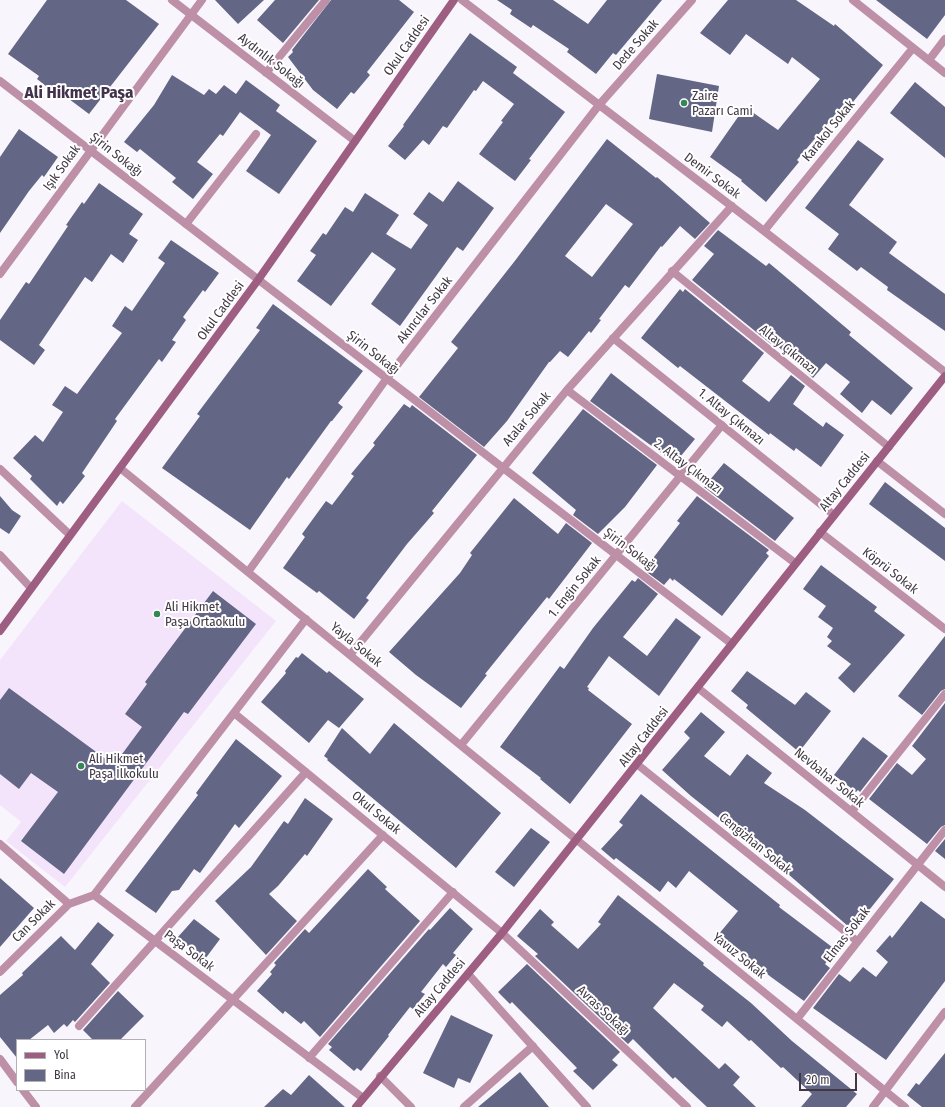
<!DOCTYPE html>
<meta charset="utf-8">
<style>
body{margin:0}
#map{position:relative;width:945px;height:1107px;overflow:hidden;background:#f9f5fc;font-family:"Fira Sans Condensed",sans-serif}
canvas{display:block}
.legend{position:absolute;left:16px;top:1039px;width:130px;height:52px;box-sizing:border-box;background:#fff;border:1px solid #b3afb5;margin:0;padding:5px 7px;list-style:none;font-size:12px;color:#413845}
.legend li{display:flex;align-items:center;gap:8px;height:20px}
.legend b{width:20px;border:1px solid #b3afb5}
.scale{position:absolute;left:799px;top:1073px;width:58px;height:18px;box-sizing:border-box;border:2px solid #413845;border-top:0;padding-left:5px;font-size:12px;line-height:14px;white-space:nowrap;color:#413845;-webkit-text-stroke:3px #fff;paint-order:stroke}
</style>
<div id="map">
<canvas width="945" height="1107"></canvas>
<ul class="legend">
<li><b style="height:5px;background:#9d5e82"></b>Yol</li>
<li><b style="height:11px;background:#636685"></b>Bina</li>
</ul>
<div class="scale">20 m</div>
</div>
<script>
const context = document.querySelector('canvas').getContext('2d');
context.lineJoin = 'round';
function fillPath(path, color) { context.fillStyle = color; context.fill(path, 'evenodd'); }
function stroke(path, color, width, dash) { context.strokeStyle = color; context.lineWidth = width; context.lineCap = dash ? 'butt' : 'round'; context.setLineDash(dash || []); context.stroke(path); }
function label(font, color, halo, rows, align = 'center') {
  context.font = font + ' "Fira Sans Condensed",sans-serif'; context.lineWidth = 4; context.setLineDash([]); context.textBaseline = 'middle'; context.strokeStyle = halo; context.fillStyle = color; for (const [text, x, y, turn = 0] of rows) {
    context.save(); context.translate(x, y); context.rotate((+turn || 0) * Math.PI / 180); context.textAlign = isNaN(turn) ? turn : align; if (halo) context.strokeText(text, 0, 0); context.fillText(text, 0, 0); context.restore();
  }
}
fillPath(new Path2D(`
 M122 501 276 621 65 887 6 841 21 822 0 805V660Z`), '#f3e4fc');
fillPath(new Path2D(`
 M47 0H126L159 24 89 114 53 87 51 90 37 79 39 76 8 54Z
 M215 0H264L238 24Z
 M275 0H319L283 43 257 20Z
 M331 0H399L414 12 367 72 370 75 354 94 351 92 337 109 313 90 288 57 293 52 292 50Z
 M497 0H553L588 24 607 0H662L616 55 613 53 596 74 567 52 569 49 533 25 531 28 510 14 512 10Z
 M728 0H796L834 26 835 24 883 65 853 102 849 98 797 160 799 162 766 202 741 181 742 180 710 157 745 107 778 130 820 79 792 57 788 64 746 34 730 55 700 33Z
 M876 0H945V15L927 39Z
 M470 33 517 67 513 73 565 112 529 159 531 160 515 181 479 154 503 122 501 121 514 104 483 81 476 91 474 90 447 128 443 126 429 145 423 140 405 160 388 146 404 126 403 125Z
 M657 74 719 86 712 132 649 119Z
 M172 75 204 95 209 89 216 94 224 85 236 94 246 80 280 105 276 111 317 141 279 194 246 171 271 135 240 112 223 136 220 134 197 162 213 174 193 199 172 182 176 178 140 149 137 152 124 142 154 105Z
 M915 82 945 107V158L890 113Z
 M19 129 58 157 44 177 42 175 29 191 0 233V157Z
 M607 139 656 178 657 177 710 223 695 239 680 226 662 247 661 246 629 288 625 285 599 319 601 320 591 333 589 331 568 357 560 351 550 362H549L507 421 484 447 419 397 458 348 451 342 514 262ZM606 204 633 224 592 277 565 256Z
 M858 140 884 159 849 205 897 242 889 253 945 294V331L887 290 888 287 861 267 857 271 828 249 839 234 805 208Z
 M458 181 494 208 463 251 457 247 400 326 371 304 396 269 372 252 331 306 297 281 316 255 310 251 323 233 326 235 345 207 353 212 365 193 399 215 386 234 411 249 428 225 413 214 429 192 443 202Z
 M99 183 143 214 129 234 138 240 123 263 111 254 92 282 85 277 39 345 45 350 34 365 0 340V320L26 282 29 284 68 226 66 225 82 202 84 204Z
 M718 230 766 266 769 263 793 283 851 332 849 335 913 388 891 415 872 400 862 413 840 394 850 382 826 363 813 378 773 342 771 344 692 280 714 254 704 246Z
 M171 240 219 273 205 292 203 290 183 317 186 320 172 340 176 342 162 362 159 359 115 419 117 421 82 473 85 476 63 504 60 501 57 506 30 479 32 476 13 458 35 435 43 442 63 412 52 405 65 386 77 394 122 333 112 326 125 306 132 311 165 263 158 258Z
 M680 289 683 292 685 289 764 353 742 381 769 402 791 375 805 386 793 404 823 427 826 422 844 435 821 467 796 448 794 451 770 433 769 435 680 366 678 368 641 338Z
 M273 304 363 371 338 403 343 407 332 421H331L289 479 287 477 250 530 162 468 200 416 197 414 260 330 256 328Z
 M611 373 695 439 675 463 590 401Z
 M404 404 410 408 412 405 477 455 432 511 434 513 407 544 366 598 369 600 354 619 319 591 317 593 283 568 305 537 302 534 326 501 332 505 354 476 351 474 375 445 373 443Z
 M583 409 657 465 625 507 598 534 573 515 576 510 532 473Z
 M724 463 794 518 775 541 704 487Z
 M885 482 945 528V561L869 504Z
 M0 496 12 510 21 516 9 534 0 528Z
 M697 496 769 550 766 553 769 556 722 616 674 579 673 581 670 578 664 585 644 570 680 523 677 521Z
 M514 498 558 534 566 523 592 543 549 599 547 597 485 674 487 675 461 708 416 675 389 652 460 573 472 555 470 553Z
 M821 565 877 607 874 611 905 635 854 693 838 678 851 664 827 646 832 641 827 637 833 628 818 617 826 606 803 589Z
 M638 578 658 594 623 637 647 656 676 618 701 637 659 696 609 656 587 687 589 688 588 690 632 724 570 804 540 779 541 778 500 747 560 666 564 669 593 628 632 580 635 582Z
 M213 591 256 624 188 714 184 712 64 874 21 841 58 792 31 773 19 789 0 774V700L9 688 114 765 142 727 125 714 147 684 145 682Z
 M945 636V689L941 691 922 715 898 696Z
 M302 653 327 673 329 671 364 699 339 728 328 720 309 743 261 702 286 673 285 671 296 657 298 658Z
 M747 671 795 705 806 692 831 711 799 752 746 708 748 705 731 691Z
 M945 703V825L941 827 927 844 869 799 897 763 912 775 926 759 912 746Z
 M701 712 725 732 704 756 730 776 747 754 772 773 764 783 805 810 894 879 862 919 858 916 849 927 780 867 782 864 765 852 767 849 732 825 730 827 691 796 662 770 690 738 684 732Z
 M394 723 501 813 456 868 327 760 328 759 324 756 342 728 370 754Z
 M863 737 888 756 860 792 858 790 856 792 834 775Z
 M236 739 282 776 239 828 235 824 200 873 194 869 179 890 172 891 156 913 125 891 198 795 196 793Z
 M641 794 780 905 779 907 836 950 825 964 830 968 804 1001 771 977 718 935 738 911 689 871 676 888 668 881 660 892 616 858 614 860 601 849 623 825 619 822Z
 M305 798 333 819 307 856 305 854 278 886 269 894 297 921 266 955 215 901 251 867 284 821 288 824Z
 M531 828 550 842 514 887 495 872Z
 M945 839V859L935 851Z
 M368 869 387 887 385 889 420 921 320 1037 304 1021 301 1024 285 1011 283 1014 257 991 272 974 270 972 276 965 274 963 305 929 309 933Z
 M0 878 34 908 0 947Z
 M618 895 704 963 703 965 751 1003 792 1041 857 1094 846 1107H801L812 1094 783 1067 781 1068 751 1040 749 1041 727 1021 722 1027 701 1010 704 1006 674 983 653 1008 719 1069 725 1063 740 1077 733 1085 756 1107H707L675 1077 673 1079 633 1039 628 1044 535 956 538 954 517 936 540 909 554 922 551 925 578 949 601 924 598 922Z
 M921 901 945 919V981L886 1060 813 1008 839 974 850 982 863 967 876 977 888 962 876 951 890 935 892 938Z
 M450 908 473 929 453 953 456 955 446 967 443 964 421 992 425 994 413 1009 410 1007 388 1035 389 1036 361 1071 357 1068 354 1071 329 1050 332 1047 328 1044 429 929 430 930Z
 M194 919 220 939 205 959 177 938Z
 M98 922 114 935 91 964 110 983 75 1022 73 1020 67 1027 64 1024 54 1033 48 1025 29 1040H17V1058L0 1037V995L23 975 22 973 61 936 75 950Z
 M527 964 620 1052 612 1060 618 1065 593 1090 573 1071 577 1068 512 1002 510 1004 498 992Z
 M118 991 144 1016 120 1040H93L83 1030Z
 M451 1015 493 1035 470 1083 458 1078 454 1088 423 1073Z
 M945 1053V1107H922L907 1095 916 1083 919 1085Z
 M520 1072 549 1107H478Z
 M309 1075 345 1107H264L283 1089 291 1095Z`), '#636685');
stroke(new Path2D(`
 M186 224 256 134`), '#bd90a8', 8);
stroke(new Path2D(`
 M172 0 355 141
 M462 0 764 231 945 372
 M853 0 945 73
 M929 60 945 39
 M266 73 326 0
 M0 81 732 644
 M764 231 913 48
 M672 271 889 447
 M0 274 202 0
 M613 338 834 515
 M567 390 795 563
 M877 461 945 514
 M120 468 905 1107
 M0 469 70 535
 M820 532 945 629
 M0 555 31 588
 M248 572 387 378 599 105 692 0
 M350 655 567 390 732 206
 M698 688 945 887
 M234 713 502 933 687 1107
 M461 745 722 425
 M638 765 857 941
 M852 811 945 694
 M0 844 69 904 94 895 363 1098
 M94 895 306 619
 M0 972 69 904
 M468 974 587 1107
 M797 1019 945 830
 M79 1026 306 772
 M309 1058 453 892
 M0 1059 17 1082
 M380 1076 411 1107
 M23 1090 36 1107
 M135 1107 383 835
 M464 1107 533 1046
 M873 1107 945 1012`), '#bd90a8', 8);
stroke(new Path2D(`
 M0 631 258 280 454 0
 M356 1107 502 933 945 376`), '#9d5e82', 8);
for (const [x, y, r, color] of [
 [684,103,4,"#368656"],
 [157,614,4,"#368656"],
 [81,766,4,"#368656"]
]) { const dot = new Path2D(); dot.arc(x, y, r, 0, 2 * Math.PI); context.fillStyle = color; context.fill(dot); stroke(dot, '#fff', 1.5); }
label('13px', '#413845', '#fff', [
 ["Dede Sokak",636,45,-49],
 ["Okul Caddesi",407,46,-55],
 ["Aydınlık Sokağı",271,61,38],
 ["Karakol Sokak",829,131,-51],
 ["Şirin Sokağı",116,155,38],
 ["Işık Sokak",62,168,-54],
 ["Demir Sokak",712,176,37],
 ["Akıncılar Sokak",425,310,-52],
 ["Okul Caddesi",221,311,-54],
 ["Altay Çıkmazı",788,350,39],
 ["Şirin Sokağı",373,353,38],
 ["1. Altay Çıkmazı",731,417,39],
 ["Atalar Sokak",527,419,-50],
 ["2. Altay Çıkmazı",688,467,37],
 ["Altay Caddesi",845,482,-51],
 ["Şirin Sokağı",630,550,37],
 ["Köprü Sokak",890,571,38],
 ["1. Engin Sokak",575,587,-51],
 ["Yayla Sokak",356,645,39],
 ["Altay Caddesi",644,737,-52],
 ["Nevbahar Sokak",829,778,39],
 ["Okul Sokak",376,813,40],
 ["Cengizhan Sokak",755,844,39],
 ["Can Sokak",34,921,-45],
 ["Elmas Sokak",847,935,-52],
 ["Paşa Sokak",189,951,37],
 ["Yavuz Sokak",739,956,39],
 ["Altay Caddesi",440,988,-50],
 ["Avras Sokağı",603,1011,43]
]);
label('13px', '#413845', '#fff', [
 ["Zaire",692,96],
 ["Pazarı Cami",692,111],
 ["Ali Hikmet",165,607],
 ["Paşa Ortaokulu",165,622],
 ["Ali Hikmet",89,759],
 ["Paşa İlkokulu",89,774]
], 'left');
label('bold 17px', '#43324c', '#fff', [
 ["Ali Hikmet Paşa",79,93]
]);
</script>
